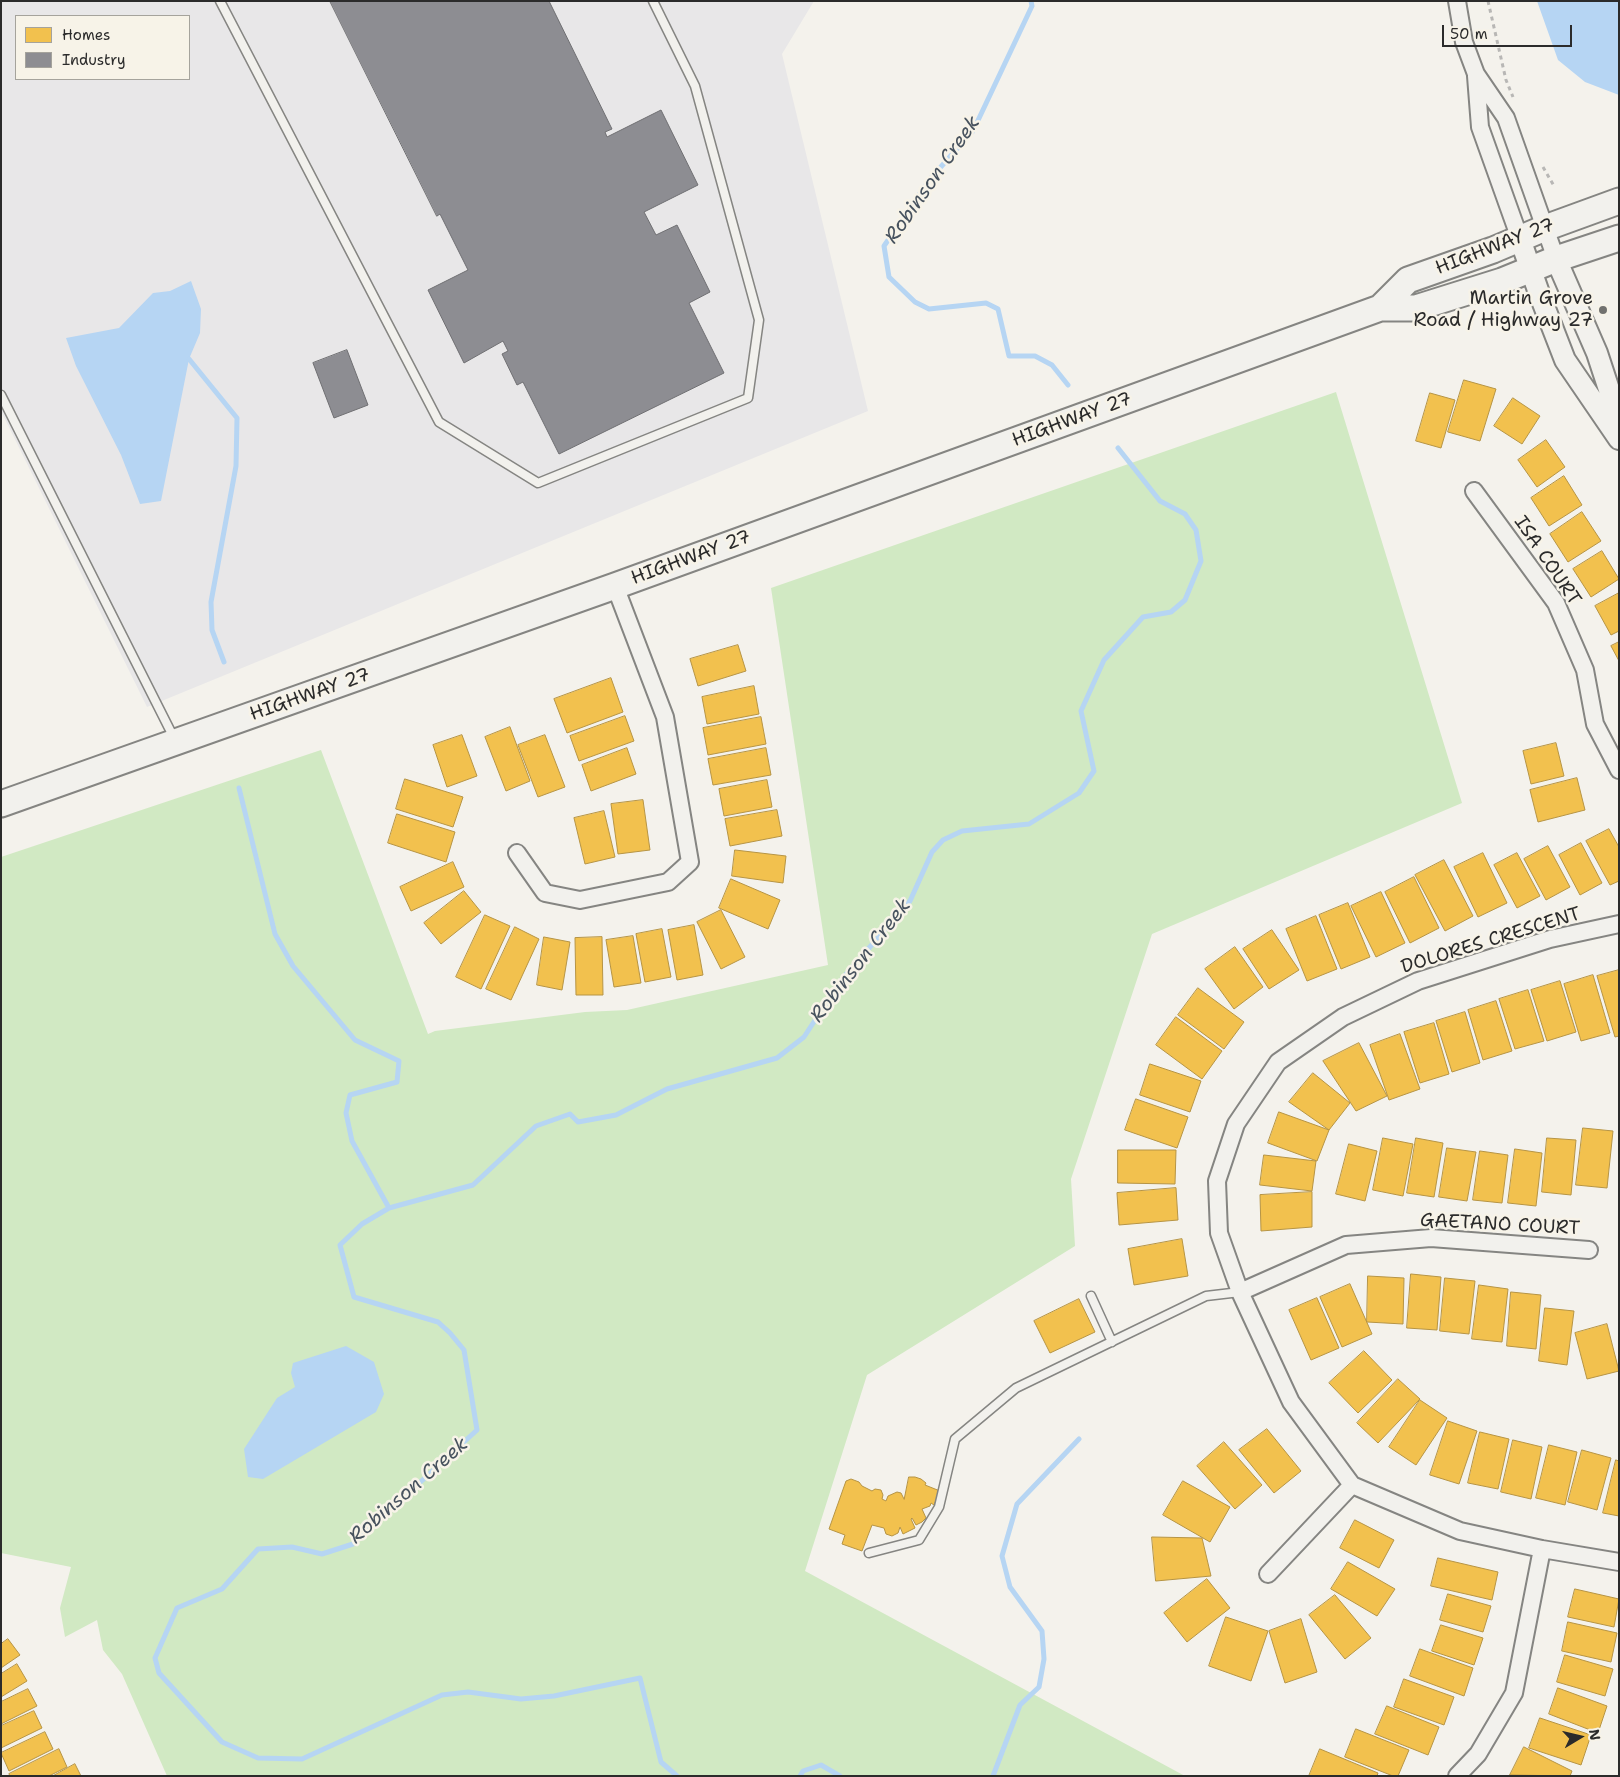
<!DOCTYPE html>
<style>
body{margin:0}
#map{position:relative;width:1620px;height:1777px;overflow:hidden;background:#f4f2ec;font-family:"Shantell Sans",sans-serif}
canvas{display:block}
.frame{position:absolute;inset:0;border:2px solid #2b2b2b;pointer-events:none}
.legend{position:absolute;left:15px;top:15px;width:175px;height:65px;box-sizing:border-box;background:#f7f3e8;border:1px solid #a5a39c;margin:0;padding:6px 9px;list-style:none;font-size:15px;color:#2b2b2b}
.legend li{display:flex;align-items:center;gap:10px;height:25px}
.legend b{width:25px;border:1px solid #a5a39c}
.north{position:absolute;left:1555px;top:1712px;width:50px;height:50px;-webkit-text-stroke:4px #f7f3e8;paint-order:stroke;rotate:81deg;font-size:14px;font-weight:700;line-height:20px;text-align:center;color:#2b2b2b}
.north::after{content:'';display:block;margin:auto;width:18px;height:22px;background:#2b2b2b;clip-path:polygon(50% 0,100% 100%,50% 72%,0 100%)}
.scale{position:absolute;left:1442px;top:25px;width:130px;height:22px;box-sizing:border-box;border:2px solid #2b2b2b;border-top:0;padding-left:6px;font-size:15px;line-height:18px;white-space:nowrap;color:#2b2b2b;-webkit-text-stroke:4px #f7f3e8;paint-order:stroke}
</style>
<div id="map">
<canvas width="1620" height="1777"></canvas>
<div class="frame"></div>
<ul class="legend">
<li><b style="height:14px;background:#f2c14e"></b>Homes</li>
<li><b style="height:14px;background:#8d8d92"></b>Industry</li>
</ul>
<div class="north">N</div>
<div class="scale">50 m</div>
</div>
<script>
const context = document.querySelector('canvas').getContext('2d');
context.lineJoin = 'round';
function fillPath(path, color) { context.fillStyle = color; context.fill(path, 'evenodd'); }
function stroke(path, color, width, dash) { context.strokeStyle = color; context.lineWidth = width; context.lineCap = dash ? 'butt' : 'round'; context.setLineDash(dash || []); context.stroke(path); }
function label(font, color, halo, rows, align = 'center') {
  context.font = font + ' "Shantell Sans",sans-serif'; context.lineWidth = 5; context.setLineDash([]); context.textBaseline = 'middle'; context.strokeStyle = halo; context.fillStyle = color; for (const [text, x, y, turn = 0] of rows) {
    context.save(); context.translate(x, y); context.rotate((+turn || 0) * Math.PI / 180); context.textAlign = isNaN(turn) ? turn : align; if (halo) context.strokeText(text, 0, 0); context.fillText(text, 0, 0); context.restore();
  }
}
fillPath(new Path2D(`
 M1 1H814L782 54 868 411 147 707 1 411ZM16 16H189V79H16Z`), '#e8e7e8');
fillPath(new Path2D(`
 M1336 392 1462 803 1152 934 1071 1179 1075 1246 867 1375 805 1571 1185 1776H167L122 1674 103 1650 97 1620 65 1637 60 1608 71 1567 1 1553V857L321 750 428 1034 435 1031 585 1012 627 1010 828 965 771 588Z`), '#d1e9c3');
fillPath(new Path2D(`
 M1537 1H1619V95L1585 82 1558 60Z
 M191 281 201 309 200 333 189 359 161 501 140 504 121 455 76 366 66 338 119 328 153 293 170 291Z
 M346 1346 374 1362 384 1394 376 1412 263 1479 248 1477 244 1449 277 1398 295 1387 291 1373 293 1363Z`), '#b6d5f3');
const homes = new Path2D(`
 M1464 380 1496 389 1480 441 1448 432Z
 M1430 393 1455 400 1441 448 1416 441Z
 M1513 398 1540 416 1522 444 1494 426Z
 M1546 440 1565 467 1537 487 1518 460Z
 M1564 476 1582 505 1549 526 1531 498Z
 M1582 512 1601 541 1568 562 1550 534Z
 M1602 551 1619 579 1591 597 1573 569Z
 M1619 593V631L1611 635 1595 606Z
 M1619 642V661L1611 646Z
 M738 645 746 671 698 686 690 659Z
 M611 678 623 712 567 733 554 699Z
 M754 686 759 714 707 724 702 697Z
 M625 716 634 741 579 761 570 736Z
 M761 717 766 744 708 755 703 728Z
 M510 727 530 781 506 791 485 737Z
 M462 735 477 776 447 787 433 745Z
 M545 735 565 787 538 797 518 745Z
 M1556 743 1564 776 1531 784 1523 751Z
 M627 748 636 774 591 791 582 765Z
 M766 748 771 775 713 785 708 759Z
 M1577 778 1585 810 1538 822 1530 790Z
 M405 779 463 797 453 827 396 809Z
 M767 780 772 807 724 816 719 789Z
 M643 800 650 850 618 854 611 804Z
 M777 810 782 836 730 846 725 819Z
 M604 811 615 857 585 864 574 818Z
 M397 814 455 832 446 862 388 843Z
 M1609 829 1619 847V881L1610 885 1586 841Z
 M1581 843 1602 883 1580 895 1559 855Z
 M1548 846 1570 887 1546 900 1524 859Z
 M735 850 786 856 783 883 732 876Z
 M1483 853 1507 903 1478 917 1454 867Z
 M1517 853 1540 896 1517 908 1494 865Z
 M1444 860 1473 916 1445 931 1415 875Z
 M453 862 464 887 411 911 400 887Z
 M1414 877 1439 928 1410 943 1385 892Z
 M731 879 780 900 768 929 719 908Z
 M464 891 481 912 441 944 424 923Z
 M1381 892 1405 943 1376 957 1351 906Z
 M1348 903 1370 957 1341 969 1319 915Z
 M721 910 745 957 721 969 697 922Z
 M485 915 510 926 481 989 456 977Z
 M1316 916 1337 969 1307 981 1286 929Z
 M694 925 703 975 677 980 668 930Z
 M515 927 539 939 511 1000 486 989Z
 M662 929 671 977 645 982 636 934Z
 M1272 930 1299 970 1269 989 1243 949Z
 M633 936 641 983 614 987 606 940Z
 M544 937 570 942 562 990 537 985Z
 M602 937 603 995H576L575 938Z
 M1235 947 1263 987 1234 1009 1205 969Z
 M1619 970V1036L1615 1037 1597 976Z
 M1593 975 1610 1033 1581 1041 1564 984Z
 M1560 981 1576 1032 1547 1041 1531 990Z
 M1198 988 1244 1022 1224 1049 1178 1015Z
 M1528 990 1544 1041 1515 1049 1499 999Z
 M1496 1001 1512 1051 1483 1060 1468 1010Z
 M1465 1012 1480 1063 1452 1072 1436 1021Z
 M1176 1017 1222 1051 1202 1079 1156 1045Z
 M1434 1023 1449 1074 1420 1083 1404 1032Z
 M1400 1034 1420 1089 1389 1100 1370 1045Z
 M1359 1043 1387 1096 1356 1111 1323 1061Z
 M1150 1064 1201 1081 1190 1112 1140 1095Z
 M1313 1073 1350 1103 1329 1130 1289 1102Z
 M1136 1099 1188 1117 1177 1148 1125 1130Z
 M1279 1112 1329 1130 1317 1161 1268 1143Z
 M1583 1128 1613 1131 1607 1188 1576 1185Z
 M1383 1138 1413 1144 1403 1196 1373 1190Z
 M1416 1138 1443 1143 1434 1197 1407 1193Z
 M1547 1138 1576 1140 1571 1195 1542 1192Z
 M1349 1144 1377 1151 1365 1201 1336 1194Z
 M1447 1148 1476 1152 1467 1201 1439 1197Z
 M1515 1149 1542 1153 1536 1206 1508 1203Z
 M1118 1150H1176L1175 1184 1118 1183Z
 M1480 1151 1508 1155 1502 1203 1473 1200Z
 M1264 1155 1316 1161 1312 1191 1260 1185Z
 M1176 1188 1178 1220 1119 1225 1117 1193Z
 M1312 1192V1227L1261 1231 1260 1195Z
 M1182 1239 1188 1276 1134 1285 1128 1249Z
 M1411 1274 1441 1277 1437 1330 1407 1328Z
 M1368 1276 1404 1278 1403 1324 1367 1322Z
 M1445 1278 1475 1281 1469 1334 1440 1331Z
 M1350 1284 1372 1334 1342 1347 1320 1297Z
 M1479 1285 1508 1289 1502 1342 1472 1339Z
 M1511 1292 1541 1295 1536 1349 1507 1346Z
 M1317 1298 1339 1348 1311 1360 1289 1310Z
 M1079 1299 1095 1332 1050 1353 1034 1321Z
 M1545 1308 1574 1311 1567 1365 1539 1361Z
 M1607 1324 1619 1371 1587 1379 1575 1333Z
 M1364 1351 1392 1380 1358 1413 1329 1383Z
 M1398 1379 1420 1399 1378 1443 1357 1423Z
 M1420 1400 1447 1418 1416 1465 1389 1447Z
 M1448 1421 1477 1431 1459 1484 1430 1475Z
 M1267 1429 1301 1471 1274 1493 1239 1450Z
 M1480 1432 1509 1439 1498 1489 1468 1483Z
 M1513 1440 1542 1447 1531 1499 1501 1492Z
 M1224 1442 1262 1485 1235 1509 1197 1466Z
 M1549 1445 1577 1452 1565 1505 1536 1498Z
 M1582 1450 1611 1458 1597 1510 1568 1502Z
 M1616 1460 1619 1461V1516L1603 1513Z
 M909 1477H915L921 1479 926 1483 925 1485 940 1491 934 1505 931 1503 930 1506 922 1509 926 1518 922 1522 916 1525 912 1518 911 1519 915 1528 903 1534 900 1527 898 1533 892 1536 886 1534 884 1528 872 1525 862 1551 842 1544 845 1535 829 1529 846 1481 851 1479 859 1482 862 1486 872 1491 875 1489 881 1490 883 1495 882 1499 886 1501 888 1496 897 1492 901 1493 904 1499Z
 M1183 1481 1230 1507 1210 1542 1163 1515Z
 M1355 1520 1394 1540 1379 1568 1340 1548Z
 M1152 1537 1202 1538 1211 1576 1156 1581Z
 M1438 1558 1498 1572 1492 1600 1431 1586Z
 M1348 1562 1395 1589 1377 1616 1331 1589Z
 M1207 1579 1230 1608 1187 1642 1164 1613Z
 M1575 1589 1619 1599 1614 1627 1568 1617Z
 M1448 1594 1491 1606 1483 1632 1440 1620Z
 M1335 1595 1371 1638 1345 1659 1309 1615Z
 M1226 1617 1268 1631 1251 1681 1209 1666Z
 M1301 1619 1317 1672 1285 1683 1269 1631Z
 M1568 1622 1617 1633 1611 1662 1562 1651Z
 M1441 1625 1483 1638 1474 1665 1432 1651Z
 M8 1639 20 1655 1 1668V1644Z
 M1420 1649 1473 1668 1464 1696 1410 1676Z
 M1565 1655 1613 1669 1605 1696 1557 1682Z
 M17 1664 27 1681 1 1697V1674Z
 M1404 1679 1454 1697 1444 1725 1394 1707Z
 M1558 1688 1607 1706 1598 1733 1549 1714Z
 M28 1689 37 1706 1 1724V1702Z
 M1387 1706 1439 1727 1428 1755 1375 1734Z
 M34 1711 42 1728 1 1748V1726Z
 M1540 1718 1591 1735 1581 1765 1529 1748Z
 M1356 1729 1409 1750 1398 1776H1393L1345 1757Z
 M45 1732 53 1749 9 1771 1 1753Z
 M1524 1747 1572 1771 1570 1776 1510 1775Z
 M59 1749 67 1767 49 1776H10L9 1774Z
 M1320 1749 1378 1773 1377 1776H1309Z
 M75 1764 81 1776H53Z`);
fillPath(homes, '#f2c14e');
stroke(homes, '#b69444', 1);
const industry = new Path2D(`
 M330 1H549L612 129 605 132 607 137 661 110 698 185 644 212 656 235 677 225 710 292 689 303 724 373 559 454 523 382 517 385 502 354 508 351 503 341 464 363 428 290 468 270 440 214 437 216Z
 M347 350 368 405 334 418 313 363Z`);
fillPath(industry, '#8d8d92');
stroke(industry, '#707073', 1);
stroke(new Path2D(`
 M1031 1 1032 6 973 131 930 179 884 246 889 277 915 302 929 309 986 303 998 309 1009 356H1035L1052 365 1068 385
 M189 359 237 418 236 466 211 602 212 630 224 662
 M239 788 275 934 293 966 355 1040 399 1061 397 1082 350 1095 346 1113 352 1141 389 1208
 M677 1776 661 1762 640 1678 554 1696 521 1699 468 1692 442 1695 302 1759 258 1758 222 1742 159 1673 155 1658 177 1608 222 1589 258 1549 292 1547 322 1554 353 1544 477 1430 464 1350 450 1333 438 1322 354 1297 340 1245 362 1224 389 1208 473 1185 536 1126 570 1114 578 1122 616 1115 667 1089 777 1058 804 1037 842 979 910 901 932 852 943 840 962 831 1029 824 1079 793 1094 771 1081 711 1104 660 1143 617 1171 612 1185 600 1201 561 1196 530 1185 514 1160 501 1118 448
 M800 1776 803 1771 821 1765 840 1776
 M993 1776 1020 1705 1039 1687 1044 1659 1042 1631 1010 1587 1002 1556 1017 1504 1079 1439`), '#b6d5f3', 5);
const service = new Path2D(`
 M220 1 439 422 538 483 748 398 759 320 695 86 653 1
 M1 395 174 738
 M1091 1296 1112 1342
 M869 1553 919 1540 939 1507 955 1439 1016 1388 1206 1296 1240 1292`);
const minor = new Path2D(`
 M1457 1 1464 42 1476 74 1506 118 1556 259
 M1476 76 1480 127 1520 239
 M1474 491 1556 603 1585 670 1595 724 1619 770
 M517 853 545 893 580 900 668 882 690 862 665 717 615 586
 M1619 924 1550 939 1418 981 1343 1017 1278 1062 1236 1124 1217 1181 1219 1233 1240 1292 1291 1402 1352 1485 1460 1531 1542 1549 1619 1562
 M1240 1292 1346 1245 1431 1238 1589 1250
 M1268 1574 1352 1485
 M1457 1776 1478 1754 1514 1693 1542 1549`);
const tertiary = new Path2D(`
 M1520 239 1539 293 1565 360 1619 439
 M1556 259 1597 353 1619 420`);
const primary = new Path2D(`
 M1380 308 1408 280 1493 250 1545 228 1619 201
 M1 804 615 586 1380 308H1416L1502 281 1556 259 1619 238`);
stroke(service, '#858582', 11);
stroke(minor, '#858582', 20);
stroke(tertiary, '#858582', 24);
stroke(primary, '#858582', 29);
stroke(new Path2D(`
 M1488 1 1506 80 1513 97
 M1543 167 1554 186`), '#b8b7b5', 3, [4, 4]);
stroke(service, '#f2f1ed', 8);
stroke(minor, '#f2f1ed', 16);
stroke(tertiary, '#f2f1ed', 20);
stroke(primary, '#f2f1ed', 25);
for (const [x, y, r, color] of [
 [1603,310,5,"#71716f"]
]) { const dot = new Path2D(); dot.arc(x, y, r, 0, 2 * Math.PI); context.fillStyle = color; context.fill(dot); stroke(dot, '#f7f3e8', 2); }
label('19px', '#2b2b2b', '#f7f3e8', [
 ["HIGHWAY 27",1495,247,-21],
 ["HIGHWAY 27",1072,420,-20],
 ["HIGHWAY 27",691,558,-20],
 ["ISA COURT",1547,561,56],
 ["HIGHWAY 27",310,695,-19],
 ["DOLORES CRESCENT",1491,941,-17],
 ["GAETANO COURT",1500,1225,3]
]);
label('19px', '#2b2b2b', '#f7f3e8', [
 ["Martin Grove",1593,299],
 ["Road / Highway 27",1593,321]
], 'right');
label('italic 20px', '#47525e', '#f7f3e8', [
 ["Robinson Creek",933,180,-55],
 ["Robinson Creek",861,961,-52],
 ["Robinson Creek",409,1491,-41]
]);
</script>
